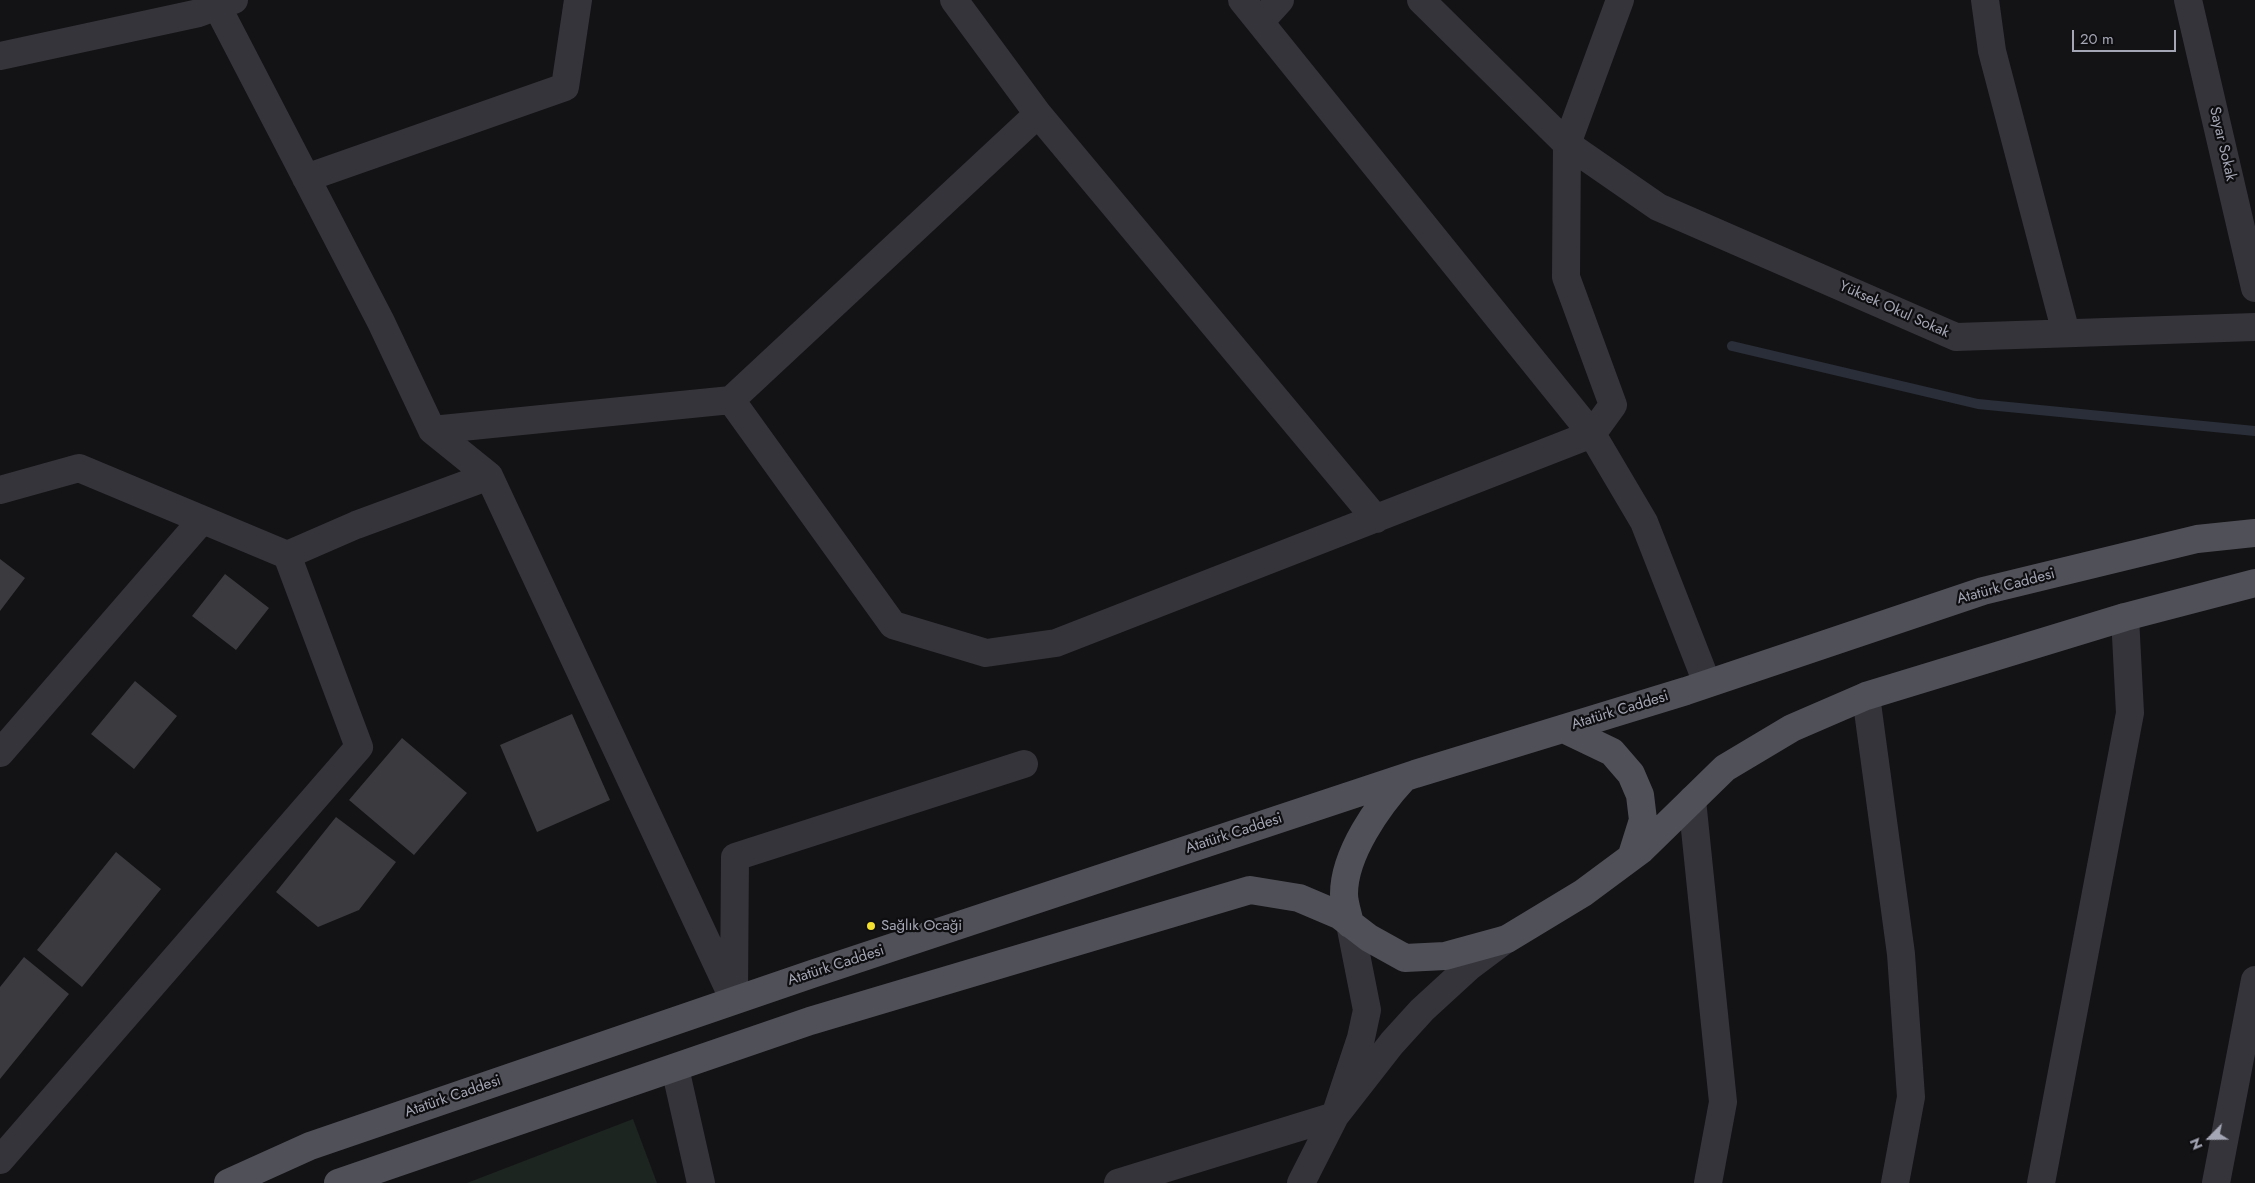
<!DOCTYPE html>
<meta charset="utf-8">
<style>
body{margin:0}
#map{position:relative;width:2255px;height:1183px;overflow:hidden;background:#131315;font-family:Jost,sans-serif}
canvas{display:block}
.north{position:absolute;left:2185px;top:1113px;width:50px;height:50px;-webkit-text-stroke:4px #0e0e10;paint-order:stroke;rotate:247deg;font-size:14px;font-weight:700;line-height:20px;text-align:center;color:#a4a6b5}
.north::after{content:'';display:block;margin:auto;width:18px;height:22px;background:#a4a6b5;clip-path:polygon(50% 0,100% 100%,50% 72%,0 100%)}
.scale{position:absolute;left:2072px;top:30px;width:104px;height:22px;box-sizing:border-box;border:2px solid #a4a6b5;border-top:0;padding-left:6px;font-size:15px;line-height:18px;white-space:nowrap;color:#a4a6b5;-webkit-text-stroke:4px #0e0e10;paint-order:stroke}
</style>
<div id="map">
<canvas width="2255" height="1183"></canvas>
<div class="north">N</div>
<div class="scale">20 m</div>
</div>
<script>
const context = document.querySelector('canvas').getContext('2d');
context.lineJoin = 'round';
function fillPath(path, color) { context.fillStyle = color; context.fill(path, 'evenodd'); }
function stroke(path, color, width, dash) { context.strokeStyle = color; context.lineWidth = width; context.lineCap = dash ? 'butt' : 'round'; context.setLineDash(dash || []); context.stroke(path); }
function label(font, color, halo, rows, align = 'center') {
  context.font = font + ' Jost,sans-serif'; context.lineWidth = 4.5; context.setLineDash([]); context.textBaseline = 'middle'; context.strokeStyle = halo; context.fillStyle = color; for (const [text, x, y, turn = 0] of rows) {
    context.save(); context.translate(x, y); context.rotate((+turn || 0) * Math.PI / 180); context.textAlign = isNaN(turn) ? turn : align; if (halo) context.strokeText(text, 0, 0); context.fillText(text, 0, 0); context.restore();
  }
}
fillPath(new Path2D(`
 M633 1119 657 1183H467Z`), '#1d2520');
stroke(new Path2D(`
 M1732 346 1978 404 2255 431`), '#292e38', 10);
fillPath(new Path2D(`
 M0 559 25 578 0 611Z
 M225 574 269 608 236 650 192 616Z
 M135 681 177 716 134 769 91 734Z
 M572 714 610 800 537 832 500 745Z
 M402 738 467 793 414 855 349 800Z
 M336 817 396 862 359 910 318 927 276 892Z
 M116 852 161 889 82 987 37 950Z
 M24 957 69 994 0 1079V987Z`), '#3b3a3f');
stroke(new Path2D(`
 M954 0 1038 114 1376 519
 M1242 0 1592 434 1644 522 1707 683
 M1421 0 1567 144 1658 207 1956 337 2255 327
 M1985 0 1992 51 2066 333
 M2188 0 2255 288
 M217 6 381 322 432 430 489 476 734 1000
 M1260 22 1280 0
 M0 56 199 13 234 0
 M306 178 565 87 578 0
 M731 400 893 625 986 653 1056 643 1592 434 1613 405 1566 277 1567 144 1620 0
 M432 430 731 400 1038 114
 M0 490 79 468 287 555 359 747 0 1160
 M287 555 356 525 489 476
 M1866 696 1901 954 1911 1097 1895 1183
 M0 753 202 520
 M1692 800 1723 1102 1708 1183
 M734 994 735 857 1024 764
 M675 1068 701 1183
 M1118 1183 1335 1116 1392 1043 1422 1010 1470 966 1506 939
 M1301 1183 1335 1116 1361 1038 1367 1010 1350 924
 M2041 1183 2130 713 2125 617
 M2216 1183 2255 980`), '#34343a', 28);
stroke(new Path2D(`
 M1564 729 1612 752 1631 774 1640 795 1643 820 1632 855
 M1350 924C1348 914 1344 903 1344 894 1344 854 1378 806 1404 778
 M228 1183 310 1146 812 974 1415 774 1686 691 1983 591 2197 539 2255 533
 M338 1183 810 1021 1250 890 1299 898 1339 915 1369 938 1405 958 1445 956 1507 939 1583 893 1641 850 1725 768 1792 728 1866 696 2125 617 2255 583`), '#505059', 28);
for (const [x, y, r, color] of [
 [871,926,5,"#f3df2d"]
]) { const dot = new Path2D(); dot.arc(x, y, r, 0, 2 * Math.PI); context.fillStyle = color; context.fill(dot); stroke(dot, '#0e0e10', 2); }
label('15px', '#a4a6b5', '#0e0e10', [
 ["Sayar Sokak",2222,144,77],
 ["Yüksek Okul Sokak",1894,310,24],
 ["Atatürk Caddesi",2006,587,-15],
 ["Atatürk Caddesi",1620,711,-17],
 ["Atatürk Caddesi",1234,834,-18],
 ["Atatürk Caddesi",836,966,-18],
 ["Atatürk Caddesi",453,1097,-19]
]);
label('15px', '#a4a6b5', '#0e0e10', [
 ["Sağlık Ocaği",881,926]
], 'left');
</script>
